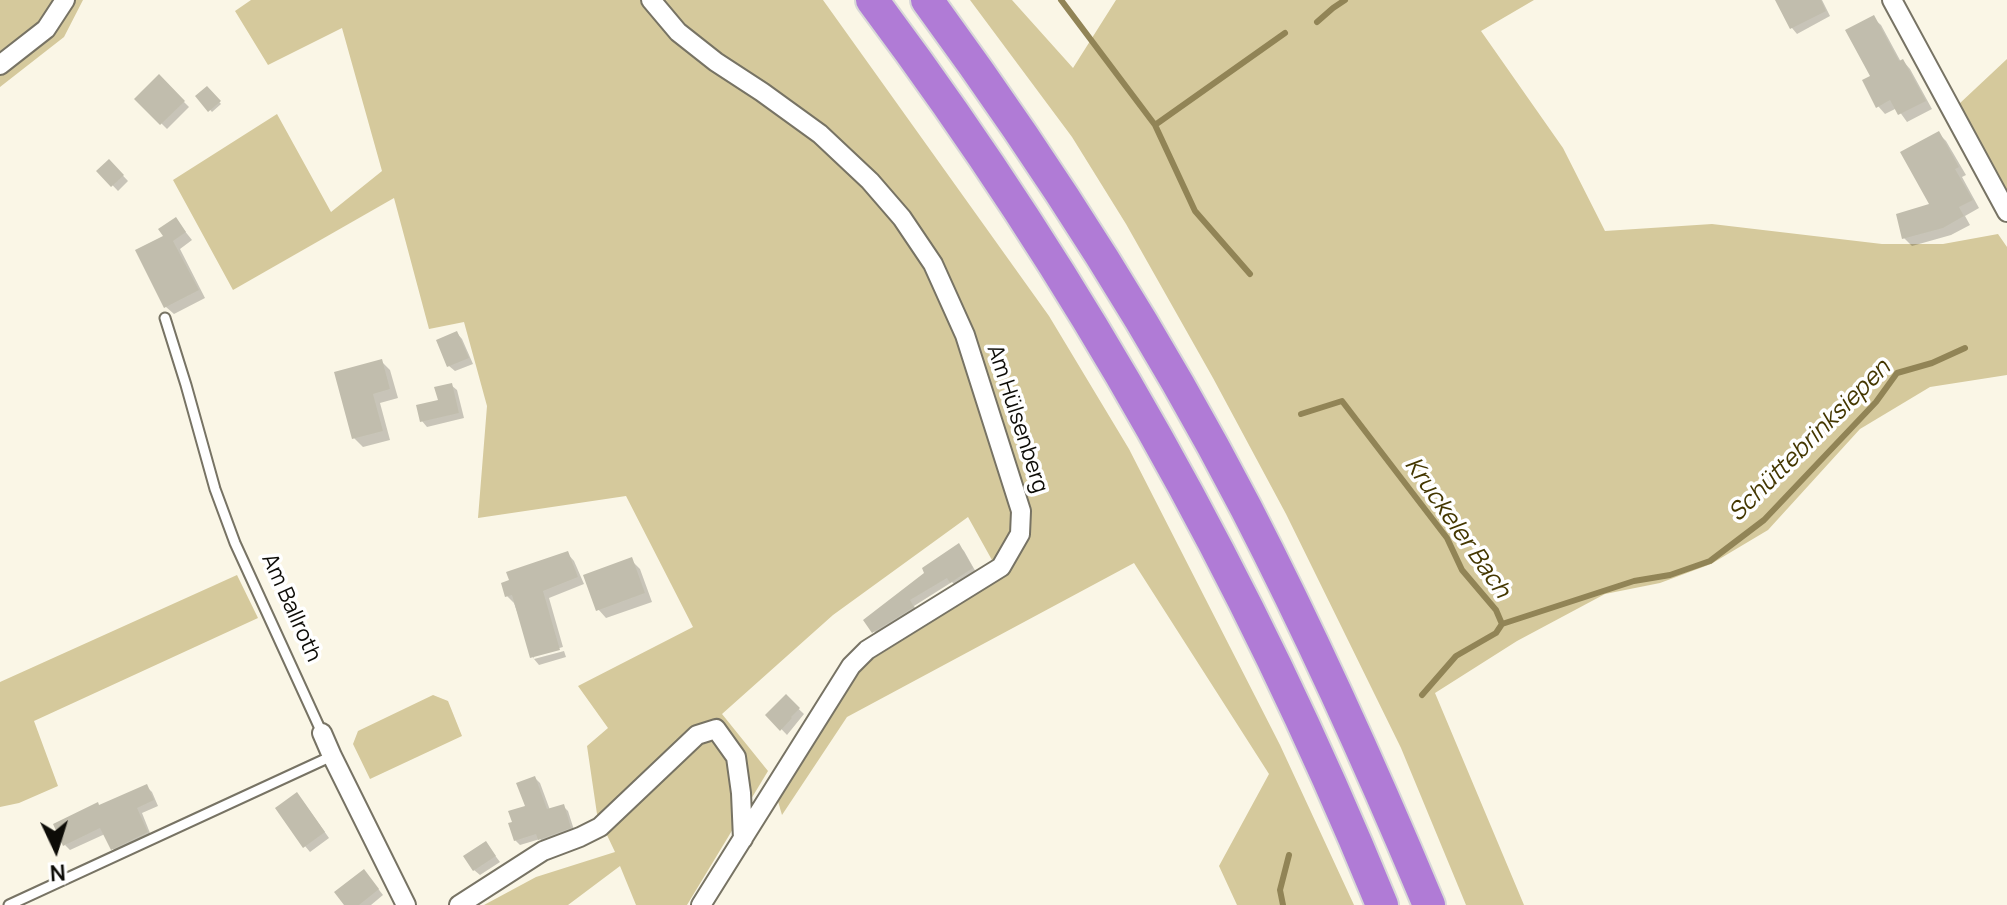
<!DOCTYPE html>
<meta charset="utf-8">
<style>
body{margin:0}
#map{position:relative;width:2007px;height:905px;overflow:hidden;background:#faf6e6;font-family:Manrope,sans-serif}
canvas{display:block}
.north{position:absolute;left:16px;top:809px;width:80px;height:80px;-webkit-text-stroke:6px #fff;paint-order:stroke;rotate:176deg;font-size:22px;font-weight:700;line-height:32px;text-align:center;color:#0d0c07}
.north::after{content:'';display:block;margin:auto;width:28px;height:36px;background:#0d0c07;clip-path:polygon(50% 0,100% 100%,50% 72%,0 100%)}
</style>
<div id="map">
<canvas width="2007" height="905"></canvas>
<div class="north">N</div>
</div>
<script>
const context = document.querySelector('canvas').getContext('2d');
context.lineJoin = 'round';
function fillPath(path, color) { context.fillStyle = color; context.fill(path, 'evenodd'); }
function stroke(path, color, width, dash) { context.strokeStyle = color; context.lineWidth = width; context.lineCap = dash ? 'butt' : 'round'; context.setLineDash(dash || []); context.stroke(path); }
function label(font, color, halo, rows, align = 'center') {
  context.font = font + ' Manrope,sans-serif'; context.lineWidth = 7; context.setLineDash([]); context.textBaseline = 'middle'; context.strokeStyle = halo; context.fillStyle = color; for (const [text, x, y, turn = 0] of rows) {
    context.save(); context.translate(x, y); context.rotate((+turn || 0) * Math.PI / 180); context.textAlign = isNaN(turn) ? turn : align; if (halo) context.strokeText(text, 0, 0); context.fillText(text, 0, 0); context.restore();
  }
}
fillPath(new Path2D(`
 M0 0H83L64 37 0 87Z
 M251 0H823L1049 316 1129 449 1280 745 1354 905H1237L1219 866 1269 774 1134 563 847 717 782 815 777 798 855 670 1002 578 968 517 833 615 722 714 768 771 687 905H636L620 866 568 905H484L536 877 615 852 597 814 587 746 608 728 578 686 693 627 626 496 478 518 487 406 464 322 429 329 394 198 233 290 173 180 277 114 331 212 382 171 342 28 268 65 235 11Z
 M970 0H1012L1073 68 1116 0H1534L1481 31 1563 148 1605 231 1712 224 1882 244H1943L1998 234 2007 247V375L1930 387 1860 429 1768 530 1711 564 1660 583 1605 594 1517 641 1435 693 1524 905H1466L1401 748 1286 514 1213 378 1126 224 1072 137Z
 M2007 59V196L1959 104Z
 M237 575 258 618 34 721 58 786 19 803 0 807V682Z
 M433 695 448 701 462 736 370 779 353 744 358 731Z`), '#d5c99c');
fillPath(new Path2D(`
 M1777 0H1822L1830 16 1797 34 1792 28Z
 M1873 18 1881 25 1901 62 1903 61 1910 69 1932 109 1907 122 1897 108 1885 114 1878 106 1873 77Z
 M159 77 189 107 167 129 137 99Z
 M207 88 221 104 212 112 198 96Z
 M1938 133 1946 141 1966 175 1962 177 1979 208 1965 216 1970 225 1951 235 1912 246 1904 238 1932 205Z
 M109 161 128 181 118 191 99 171Z
 M176 220 192 240 180 249 205 298 174 314 166 307V237Z
 M457 333 462 339 473 364 455 371 449 366Z
 M381 361 390 370 398 398 380 403 390 440 363 447 354 438Z
 M451 385 457 390 464 418 427 427 422 421 440 402Z
 M959 546 964 551 977 574 957 587 952 582 914 606 918 613 879 637 874 632Z
 M567 553 574 561 584 584 549 598 563 647 534 655V659L514 603 507 596Z
 M631 560 640 569 652 602 606 618 598 609Z
 M564 651 566 657 539 665 534 659Z
 M786 697 804 714 787 735 768 715Z
 M535 778 540 783 550 810 563 806 568 811 575 833 545 844 540 839 520 845 515 840 528 807Z
 M146 786 152 792 158 806 142 813 152 838 118 854 112 848 105 834 70 850 65 845Z
 M302 800 329 838 310 852 305 846Z
 M487 845 500 862 480 875 474 870Z
 M369 877 383 895 371 905H346Z`), '#0003');
stroke(new Path2D(`
 M1061 0 1155 125 1195 211 1250 274
 M1317 22 1333 8 1345 0
 M1155 125 1285 33
 M1301 414 1342 401 1447 538 1462 570 1496 610 1502 624 1496 633 1456 656 1422 695
 M1502 624 1634 581 1670 575 1710 561 1764 520 1876 402 1897 373 1932 363 1965 348
 M1283 905 1280 890 1289 855`), '#918456', 6);
fillPath(new Path2D(`
 M1775 0H1821L1826 11 1790 29Z
 M1874 15 1899 61 1903 59 1926 101 1898 115 1890 100 1876 108 1862 80 1870 76 1845 30Z
 M159 74 185 101 160 125 134 99Z
 M207 86 221 101 208 112 195 96Z
 M1939 131 1959 167 1955 169 1973 200 1959 207 1964 216 1943 228 1902 239 1896 214 1929 204 1900 152Z
 M109 159 124 175 111 187 96 171Z
 M176 217 186 232 173 241 199 290 164 308 135 250 163 236 158 229Z
 M457 331 469 358 447 367 436 340Z
 M382 359 390 389 373 394 383 431 352 439 334 372Z
 M452 383 459 413 420 422 416 405 438 400 434 387Z
 M959 543 973 568 950 583 947 578 910 600 914 607 872 633 863 620 924 573 922 568Z
 M568 551 578 577 543 591 560 650 530 658 512 595 505 597 501 583 509 580 506 572Z
 M632 557 645 593 596 611 583 575Z
 M786 694 800 708 791 717 792 718 780 731 765 715Z
 M535 776 547 809 564 804 571 828 538 840 536 834 514 841 508 823 512 822 508 811 525 806 516 783Z
 M147 784 154 800 137 808 148 832 111 850 100 828 63 846 53 824 98 802 99 805Z
 M297 792 325 832 303 848 275 808Z
 M486 841 496 856 473 871 463 856Z
 M364 869 379 889 359 905H344L334 892Z`), '#c1bdad');
const lane = new Path2D(`
 M165 318 186 385 215 489 235 543 322 733
 M9 905 332 756`);
const street = new Path2D(`
 M651 0 678 32 716 62 762 92 820 134 870 181 902 218 933 264 965 335 1021 511 1020 534 1001 567 867 650 851 666 701 905
 M1892 0 2007 212
 M0 65 46 29 65 0
 M322 733 332 756 406 905
 M459 905 543 851 580 837 600 827 697 735 716 729 736 757 741 793 743 839`);
const highway = new Path2D(`
 M872 0C1080 278 1251 584 1382 905
 M927 0C1045 161 1154 331 1246 508 1313 638 1373 771 1429 905`);
stroke(lane, '#777364', 13);
stroke(street, '#777364', 22);
stroke(highway, '#d8d8d7', 36);
stroke(lane, '#fff', 9);
stroke(street, '#fff', 18);
stroke(highway, '#b07bd6', 32);
label('22px', '#0d0c07', '#fff', [
 ["Am Hülsenberg",1017,419,72],
 ["Am Ballroth",291,608,66]
]);
label('italic 24px', '#443700', '#fff', [
 ["Schüttebrinksiepen",1810,441,-45],
 ["Kruckeler Bach",1457,528,55]
]);
</script>
